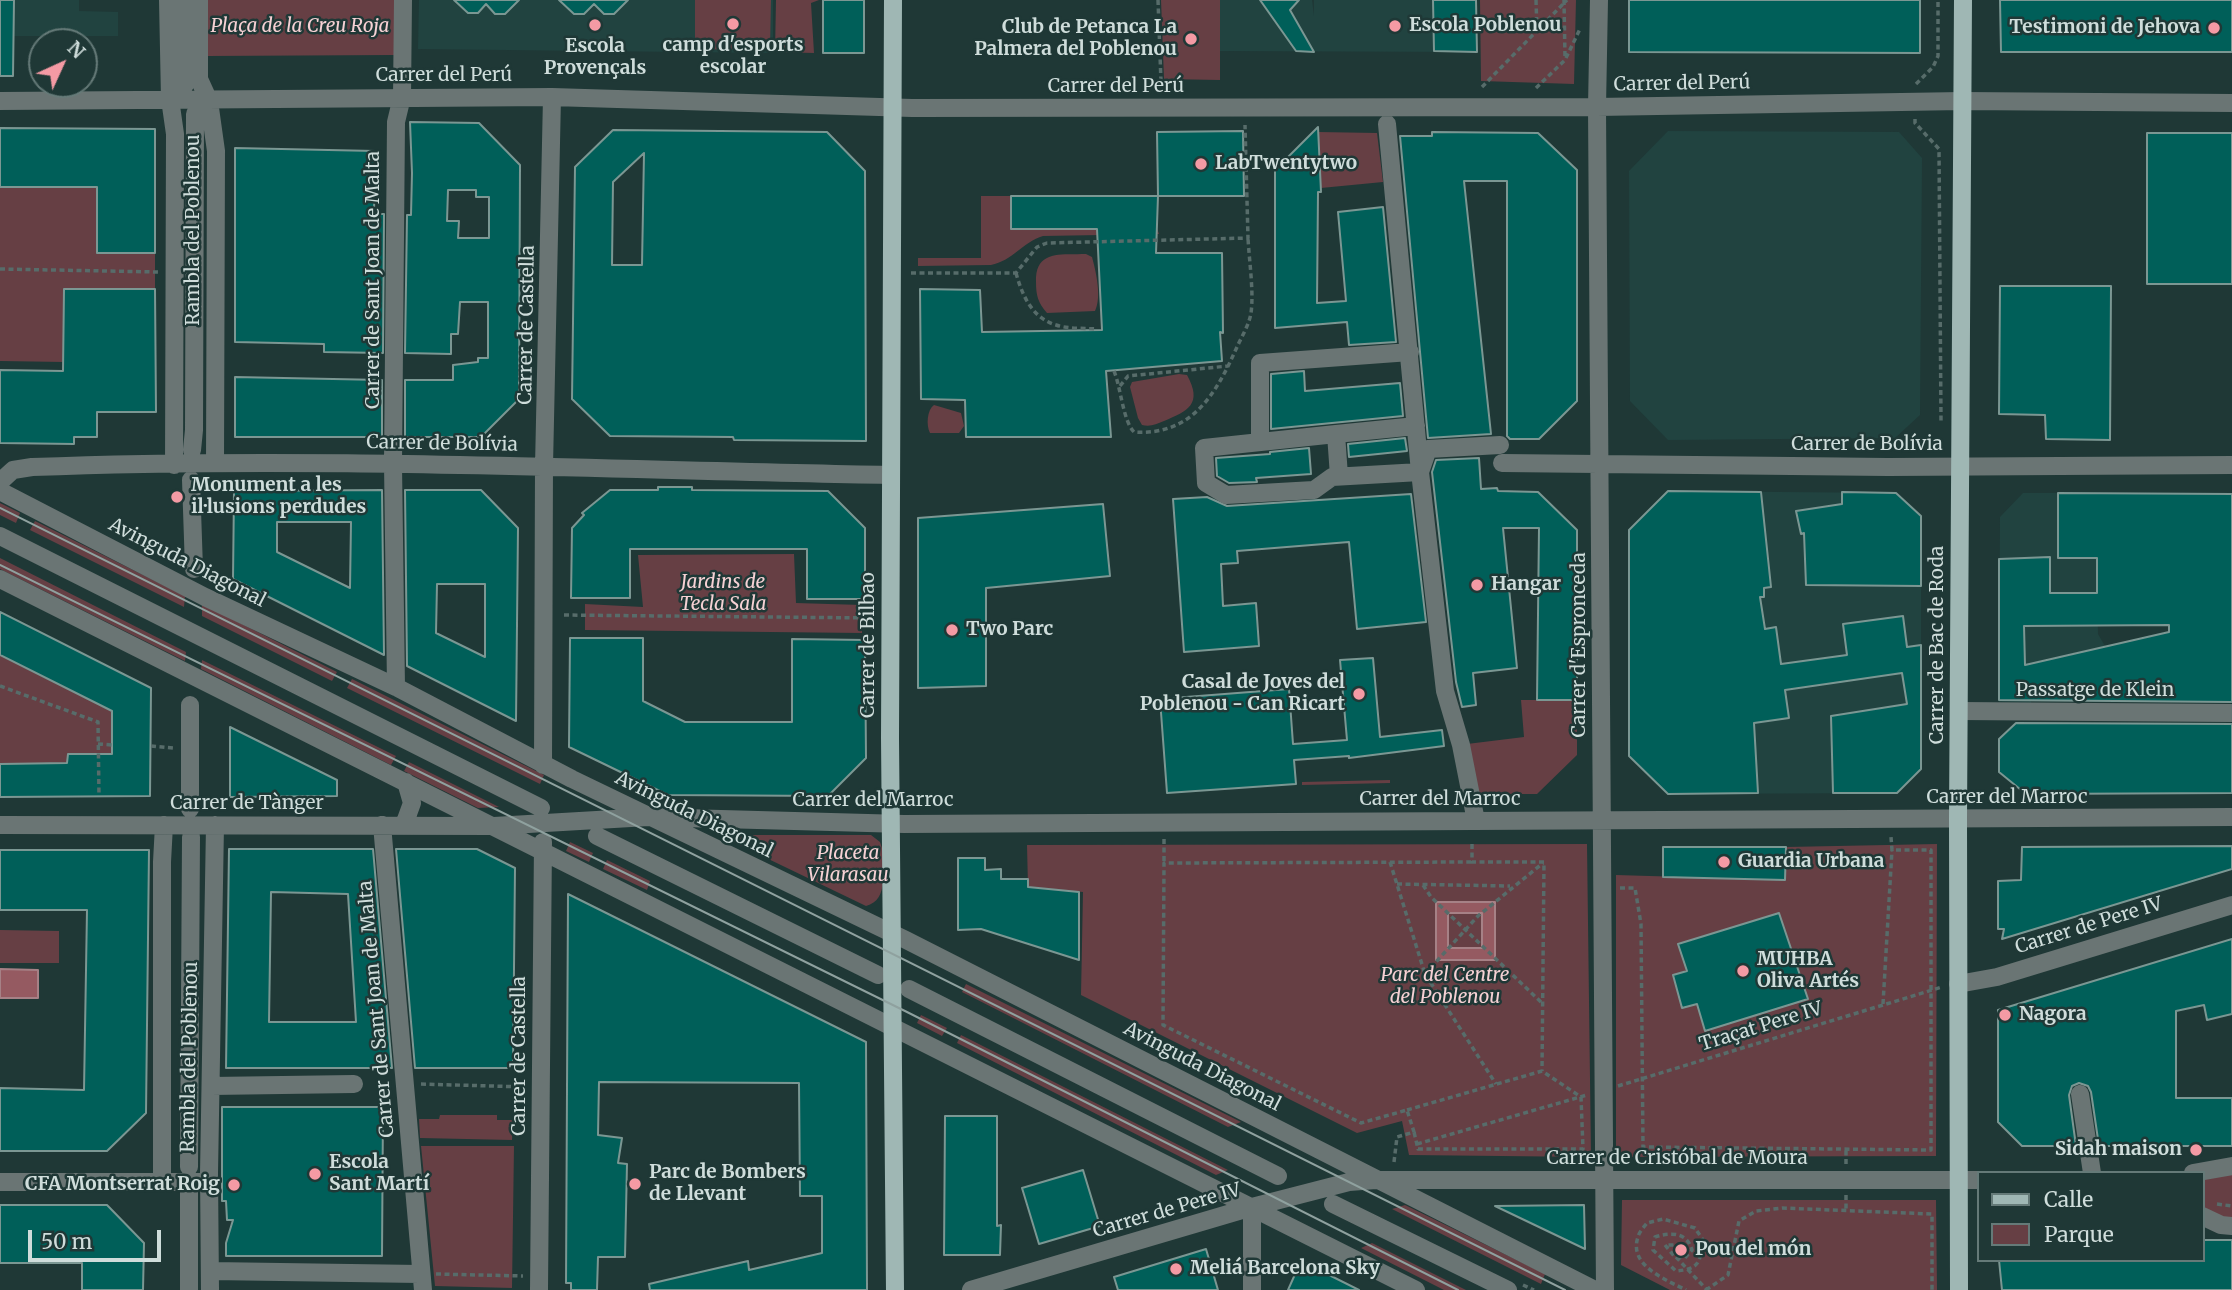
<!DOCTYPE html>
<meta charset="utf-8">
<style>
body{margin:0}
#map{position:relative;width:2232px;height:1290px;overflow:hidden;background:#1f3836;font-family:Merriweather,serif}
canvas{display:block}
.legend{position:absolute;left:1977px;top:1171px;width:228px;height:91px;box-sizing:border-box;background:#1f3836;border:2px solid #657a78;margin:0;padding:9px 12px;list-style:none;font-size:21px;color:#cfdddb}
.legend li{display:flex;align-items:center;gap:14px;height:35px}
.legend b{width:35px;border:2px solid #657a78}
.north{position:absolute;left:28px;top:28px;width:70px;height:70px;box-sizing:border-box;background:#1f3836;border:2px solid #657a78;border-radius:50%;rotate:45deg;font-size:19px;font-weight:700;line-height:28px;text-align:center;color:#cfdddb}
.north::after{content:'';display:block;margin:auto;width:24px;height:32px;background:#f49aa4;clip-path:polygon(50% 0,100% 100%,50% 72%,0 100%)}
.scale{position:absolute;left:28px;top:1230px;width:133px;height:32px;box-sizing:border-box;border:4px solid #cfdddb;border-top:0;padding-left:9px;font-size:21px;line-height:24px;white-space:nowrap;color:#cfdddb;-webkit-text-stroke:5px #1f3836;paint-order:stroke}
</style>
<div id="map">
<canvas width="2232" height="1290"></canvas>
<ul class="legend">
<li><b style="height:9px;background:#9fb7b4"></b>Calle</li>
<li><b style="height:19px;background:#663f44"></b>Parque</li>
</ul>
<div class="north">N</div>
<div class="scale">50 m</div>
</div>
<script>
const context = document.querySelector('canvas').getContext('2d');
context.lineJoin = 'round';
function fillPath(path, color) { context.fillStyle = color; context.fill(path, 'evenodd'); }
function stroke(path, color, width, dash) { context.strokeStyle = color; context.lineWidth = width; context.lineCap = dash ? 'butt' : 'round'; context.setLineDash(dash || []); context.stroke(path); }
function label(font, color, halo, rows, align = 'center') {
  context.font = font + ' Merriweather,serif'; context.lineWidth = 5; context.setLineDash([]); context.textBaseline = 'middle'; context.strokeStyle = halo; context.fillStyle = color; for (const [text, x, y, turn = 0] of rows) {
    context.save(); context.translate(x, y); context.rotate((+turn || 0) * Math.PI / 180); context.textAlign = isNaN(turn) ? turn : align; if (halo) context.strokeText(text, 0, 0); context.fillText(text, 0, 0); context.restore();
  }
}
fillPath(new Path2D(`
 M14 0H79V11L118 12V36H14Z
 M419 0H773V53L418 49Z
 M1220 0H1312L1314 16V0H1476L1477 52 1220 51Z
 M1668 131 1899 132 1922 158 1920 415 1895 438 1668 440 1630 401 1629 171Z
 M1668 491 1896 493 1921 516V769L1897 793 1668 794 1629 756V530Z
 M2023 493H2096L2098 634 2105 646 2030 663 2031 703 1999 702 2000 517Z`), '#214340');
fillPath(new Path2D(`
 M207 0H394V55L206 56Z
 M695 0H771L770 50 695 49Z
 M776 0H819L811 3 814 53 775 52Z
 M1161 0H1220V80L1164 79Z
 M1480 0H1576L1574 84 1481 81Z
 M1318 132 1377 133 1383 182 1321 188Z
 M0 187H97V252L155 253V289H64V362L0 361Z
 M981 196H1011L1012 229 1157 228 1159 234 1043 236C1023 242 1012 261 991 265L918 266V258H981Z
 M1086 254 1092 257C1096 272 1102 297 1095 311L1047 313C1038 303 1036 295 1036 282 1035 249 1062 255 1086 254Z
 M1179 374 1187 375C1203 404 1188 411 1164 421 1156 424 1151 427 1142 425L1138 418 1130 387 1132 382Z
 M934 405 961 413 964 426 959 433H930C926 425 927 410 934 405Z
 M0 503 20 513 16 523 0 515Z
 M35 521 185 596 184 607 30 530Z
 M794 554 796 603 862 605V633L585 630V604L643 607 638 555Z
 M0 558 186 652 185 661 0 569Z
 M202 604 337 672 332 681 202 616Z
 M0 655 112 711 111 796H86V754H68L67 763 0 764Z
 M202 660 396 756 391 765 201 669Z
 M352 679 544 775 540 784 347 688Z
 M1521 700H1577V755L1537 794H1477L1467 744 1524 737Z
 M409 762 499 807 478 808 404 771Z
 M1390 780V783L1302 785V782Z
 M733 835H871L880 842 882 848C882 868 890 900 866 906L731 841 730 836Z
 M570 842 593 853 589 862 566 851Z
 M1587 844 1591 1157 1409 1155 1402 1121 1357 1133 1081 995 1083 892 1028 887 1027 845Z
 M1937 844 1936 1156 1616 1157V875L1784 880 1786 847Z
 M607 860 650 881 647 890 603 869Z
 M0 930 59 931V963H0Z
 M966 984 1241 1122 1228 1127 962 992Z
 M921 1015 947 1028 942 1036 917 1023Z
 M961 1035 1228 1170 1216 1175 957 1043Z
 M440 1115H497V1120H513L512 1140 420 1138 419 1119H439Z
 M421 1146H514L512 1288 435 1286Z
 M2232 1169V1222L2202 1211V1175Z
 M1622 1200H1936L1937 1290H1670L1621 1265Z
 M1405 1205 1545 1274 1541 1284 1392 1209Z
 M1372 1243 1466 1290H1444L1361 1248Z`), '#663f44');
const water = new Path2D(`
 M1436 902H1495V960H1436ZM1448 913H1482V948H1448Z
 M0 969 38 970V998H0Z`);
fillPath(water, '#955a61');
stroke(water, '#a68186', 2);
const building = new Path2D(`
 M0 0H14L13 76H0Z
 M454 0H519L505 14H495L486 4 478 13H468Z
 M559 0H628L614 14H604L594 4 584 14H574Z
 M823 0H864V53H823Z
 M1260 0H1299L1290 10 1314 52 1296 51Z
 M1433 0H1476L1477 52 1434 51Z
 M1629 0H1920V53L1629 52Z
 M2000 0H2232V52H2001Z
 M410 122 479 123 520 165 519 399 481 437H405V380H453V365L478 362V358H488V302H460L458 334H451V354L405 353 407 215H411L412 173ZM448 190H476V197H489V238H458L459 221H447Z
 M1318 127 1321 192H1318L1317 303 1346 301 1338 212 1383 207 1396 342 1349 345 1347 322 1275 328V170Z
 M0 128 155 129V253H97V187H0Z
 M613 130 827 132 865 171 866 441 734 440 733 437 610 436 572 399 575 167ZM644 153 642 265H612L613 182Z
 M1243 131 1244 196H1158L1157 132Z
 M1432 132 1538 133 1577 170V401L1539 439H1510L1507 436V181H1464L1491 434 1428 438 1400 136H1432Z
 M2147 133H2232V284H2147Z
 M235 148 375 151 374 214H384L383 353 324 352V344L235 342Z
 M1011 196H1158L1156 253H1222L1223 333 1220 332 1222 361 1106 371 1111 437H966L965 400 921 399 920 289 980 290 982 332 1102 330 1097 229H1011Z
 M2000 286H2111L2110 440 2046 439 2045 415 1999 414Z
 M64 289H155L156 412H97V437H74V444L0 443V370L63 371Z
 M1304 371 1305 391 1400 383 1403 416 1271 429V374Z
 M235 377 382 380V437H235Z
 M1405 438 1407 451 1349 457 1348 444Z
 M1309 448 1311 474 1256 478 1257 482 1229 483 1217 476 1216 458 1270 454V452Z
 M1479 458 1481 489 1497 488 1498 491 1538 492 1577 530V700H1537L1539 528H1503L1517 668 1473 673 1476 705 1462 707 1456 682 1432 472 1436 460Z
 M658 487H692V490L828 491 865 528V599H807V549H630V598H571L572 528 584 515 582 513 610 490H658Z
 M382 490 384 655 233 579 234 491ZM277 522H351L350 588 277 552Z
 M405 490H481L518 528 516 721 407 666ZM437 584H485V657L436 633Z
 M1668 491 1761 492 1771 587 1764 588V597H1760L1765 629 1776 627 1781 664 1847 655 1843 624 1903 616 1907 647 1921 645V769L1897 793H1833L1831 716 1907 704 1902 673 1785 690 1789 718 1754 723 1758 793 1668 794 1629 756V530Z
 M1842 492 1896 493 1921 516V586L1806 585 1804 533 1801 534 1796 511 1842 504Z
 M2058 493 2232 494V702L1999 700V559L2050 557V593H2097V558H2058ZM2169 625V632L2025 665 2024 626Z
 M1411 494 1426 622 1357 629 1349 542 1237 551 1238 563 1221 564 1223 606 1256 603 1259 646 1184 652 1173 499 1207 497 1227 506Z
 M1103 504 1110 576 986 588V686L918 688V518Z
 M0 612 151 688 150 796 0 797V764L67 763 68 754H112V711L0 655Z
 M570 638H643V701L685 722H792V639L865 640 866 758 828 796 668 795 569 747Z
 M1373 658 1380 737 1442 730 1444 746 1349 758V756L1294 760 1296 784 1167 793 1160 699 1289 689 1293 744 1347 740 1340 660Z
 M2016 723 2232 724V793L2026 794 1999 772V739Z
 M230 727 337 780V796L230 797Z
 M2232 846V869L2002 939 2004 929H1998V881L2021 880 2022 847Z
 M1663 847H1786L1785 880 1663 877Z
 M229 849H373L392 1068H226ZM271 892 348 894 356 1022H269Z
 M396 849H477L515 868 513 1068H415Z
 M0 850H149L146 1113 107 1151H0V1088L84 1090 87 910H0Z
 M958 858H985V870L1001 869V879H1028V887L1079 892V960L981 929 958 930Z
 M568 894 866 1042 867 1290H650L649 1284 748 1261 749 1270 822 1253V1196H800L799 1083 599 1082 598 1135 622 1138 618 1163 627 1164 625 1257H598L597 1290H571V1283H566Z
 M1779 913 1808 999 1705 1031 1697 1004 1682 1008 1673 975 1687 971 1678 944Z
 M2232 939V1014L2207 1020 2204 1005 2176 1011V1098H2232V1146H2099L2091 1092 2088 1086 2079 1083 2072 1086 2069 1095 2076 1146H2022L1998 1122V1010Z
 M222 1107H383L382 1256H226V1243L233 1220H227L226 1201H222Z
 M945 1116H997V1226L1001 1225 1000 1255H944Z
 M1083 1170 1100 1226 1039 1244 1022 1188Z
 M0 1205H107L144 1243 143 1290H82V1263H0Z
 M1584 1205 1585 1249 1495 1206Z
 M2202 1240H2232V1290H2002L1999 1260H2202Z
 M1206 1249 1218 1290H1118L1114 1277Z
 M1301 1261 1359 1290H1288Z`);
fillPath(building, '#005f59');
stroke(building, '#7b9793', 2);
stroke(new Path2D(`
 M1158 0 1161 82
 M1536 0 1537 32
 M1564 0 1565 58
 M1916 84 1933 67 1938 56V0
 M1482 87 1567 0
 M1536 88 1565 60 1580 29
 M1915 119V123L1939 149 1941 421
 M0 269 159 272
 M911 273H1016L1037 247 1047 243 1248 238 1245 125
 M1016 273C1022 295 1032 318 1056 325 1068 329 1083 328 1096 329
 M1114 371C1121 388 1123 421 1134 432 1192 436 1216 394 1237 347 1242 336 1249 325 1251 313 1254 292 1249 259 1248 238
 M1120 386 1128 376 1228 366
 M564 615 872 618
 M0 686 98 722 99 796
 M98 744 112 745
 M151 746 173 748
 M1164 839V863
 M1472 844V862H1544L1542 1071
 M1390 862 1425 974 1496 1084
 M1397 884 1510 886
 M1423 885 1431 897 1543 1004
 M1620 888H1635L1641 924 1643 1147 1931 1150V850H1892L1891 837
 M1425 974 1478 916 1543 863
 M1883 1004 1892 850
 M421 1084 525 1087
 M1618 1086 1942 987
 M1407 1110 1542 1071 1581 1097 1583 1149H1418L1414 1132
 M1417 1144 1587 1095
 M1394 1162 1397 1137 1414 1132 1407 1110 1361 1123 1163 1025 1164 863 1472 862
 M1846 1164V1149
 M1846 1195V1211
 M2217 1204 2232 1206
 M1682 1245H1665L1674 1256 1685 1258 1692 1250C1687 1232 1671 1232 1655 1237L1653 1250 1676 1271C1700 1269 1700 1262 1703 1240L1695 1228 1663 1219 1647 1223C1644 1227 1639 1232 1638 1237 1628 1266 1667 1280 1686 1290
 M1676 1257 1707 1290
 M436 1274 523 1276
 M1523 1285 1534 1290
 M1706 1290 1728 1275 1739 1221 1756 1211 1782 1208 1932 1214V1290`), '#576c6a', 3.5, [5, 3.5]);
stroke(new Path2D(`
 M168 0 170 99 175 134 174 465
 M184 0 185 85
 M199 0V79L209 101 216 151 215 463
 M1599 0 1597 107 1605 1290
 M0 101 552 97 912 108 1597 107 1962 101 2232 103
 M1387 124 1420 472 1445 691 1461 745 1476 821
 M1336 434 1416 426
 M1260 442V363L1410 352
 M192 450 194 430 195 114
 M1502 463 1888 467 2232 465
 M1339 476 1336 434 1204 448 1206 483 1226 495 1314 490 1332 477 1420 472 1428 449 1500 445
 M191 480 194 569
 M0 482 13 470 32 467C318 456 604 470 890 475
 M0 491 205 597 396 687 572 779 906 940 1595 1290
 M0 536 541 808
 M0 579 1416 1290
 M396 687 393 464 396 122 402 97 403 0
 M190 705V809
 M1959 711 2232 713
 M543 765 544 466 552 97
 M0 825 494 826 648 817 904 824 2232 817
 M382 825 423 1290
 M404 825 412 803 406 782
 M597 836 878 975
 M1958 984 1997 977 2232 905
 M909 989 1278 1176
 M211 1086 354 1084
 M2080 1094 2092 1173
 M189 1167 191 837
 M2193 1173 2232 1166
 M0 1182H209
 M162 1182V862L164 825
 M1333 1204 1508 1290
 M2202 1216 2221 1225 2232 1226
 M211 1271 420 1274
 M189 1290V1190
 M210 1290 209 1173 215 825
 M539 1290 543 842
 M971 1290 1252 1207 1349 1182 1376 1180H1978
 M1252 1290V1207`), '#6a7574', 18);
stroke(new Path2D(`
 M893 0 890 738 895 1290
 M1959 1290 1958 819 1963 0`), '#9fb7b4', 18);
stroke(new Path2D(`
 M0 508 1565 1290
 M0 565 907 1012 1458 1290`), '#8fa19f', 2);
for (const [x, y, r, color] of [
 [733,24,7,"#f49aa4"],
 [595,25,7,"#f49aa4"],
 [1395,26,7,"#f49aa4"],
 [2214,28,7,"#f49aa4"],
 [1191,39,7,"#f49aa4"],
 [1201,164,7,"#f49aa4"],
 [177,497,7,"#f49aa4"],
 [1477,585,7,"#f49aa4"],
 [952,630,7,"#f49aa4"],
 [1359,694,7,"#f49aa4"],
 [1724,862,7,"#f49aa4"],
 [1743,971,7,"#f49aa4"],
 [2005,1015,7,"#f49aa4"],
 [2196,1150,7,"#f49aa4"],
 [315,1174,7,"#f49aa4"],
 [635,1184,7,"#f49aa4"],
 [234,1185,7,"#f49aa4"],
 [1681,1250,7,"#f49aa4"],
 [1176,1269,7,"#f49aa4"]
]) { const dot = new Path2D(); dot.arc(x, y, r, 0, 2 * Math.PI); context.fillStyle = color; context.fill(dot); stroke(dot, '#1f3836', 2.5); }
label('bold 19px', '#cfdddb', '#1f3836', [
 ["Escola Poblenou",1409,26],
 ["Club de Petanca La",1177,28,"right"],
 ["Palmera del Poblenou",1177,50,"right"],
 ["Testimoni de Jehova",2200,28,"right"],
 ["camp d'esports",733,46,"center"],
 ["escolar",733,68,"center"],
 ["Escola",595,47,"center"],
 ["Provençals",595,69,"center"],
 ["LabTwentytwo",1215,164],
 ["Monument a les",191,486],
 ["il·lusions perdudes",191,508],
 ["Hangar",1491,585],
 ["Two Parc",966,630],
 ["Casal de Joves del",1345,683,"right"],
 ["Poblenou - Can Ricart",1345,705,"right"],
 ["Guardia Urbana",1738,862],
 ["MUHBA",1757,960],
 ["Oliva Artés",1757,982],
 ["Nagora",2019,1015],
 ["Sidah maison",2182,1150,"right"],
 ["Escola",329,1163],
 ["Sant Martí",329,1185],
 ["Parc de Bombers",649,1173],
 ["de Llevant",649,1195],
 ["CFA Montserrat Roig",220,1185,"right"],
 ["Pou del món",1695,1250],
 ["Meliá Barcelona Sky",1190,1269]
], 'left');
label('italic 19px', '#f6d1d4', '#1f3836', [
 ["Plaça de la Creu Roja",300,27],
 ["Jardins de",723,583],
 ["Tecla Sala",723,605],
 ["Placeta",848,854],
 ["Vilarasau",848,876],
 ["Parc del Centre",1445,976],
 ["del Poblenou",1445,998]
]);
label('19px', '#cfdddb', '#1f3836', [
 ["Carrer del Perú",444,76],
 ["Carrer del Perú",1682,84,-1],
 ["Carrer del Perú",1116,87],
 ["Rambla del Poblenou",194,230,-90],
 ["Carrer de Sant Joan de Malta",374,280,-90],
 ["Carrer de Castella",527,325,-89],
 ["Carrer de Bolívia",442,444,1],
 ["Carrer de Bolívia",1867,445],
 ["Avinguda Diagonal",187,563,27],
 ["Carrer de Bilbao",869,645,-90],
 ["Carrer d'Espronceda",1580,645,-90],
 ["Carrer de Bac de Roda",1938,645,-90],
 ["Passatge de Klein",2095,691],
 ["Carrer del Marroc",2007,798],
 ["Carrer del Marroc",1440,800],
 ["Carrer del Marroc",873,801],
 ["Carrer de Tànger",247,804],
 ["Avinguda Diagonal",694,815,26],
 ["Carrer de Pere IV",2089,926,-17],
 ["Carrer de Sant Joan de Malta",377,1009,-95],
 ["Traçat Pere IV",1761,1027,-17],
 ["Carrer de Castella",520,1056,-90],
 ["Rambla del Poblenou",190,1057,-89],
 ["Avinguda Diagonal",1202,1067,27],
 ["Carrer de Cristóbal de Moura",1677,1159],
 ["Carrer de Pere IV",1167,1211,-16]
]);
</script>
